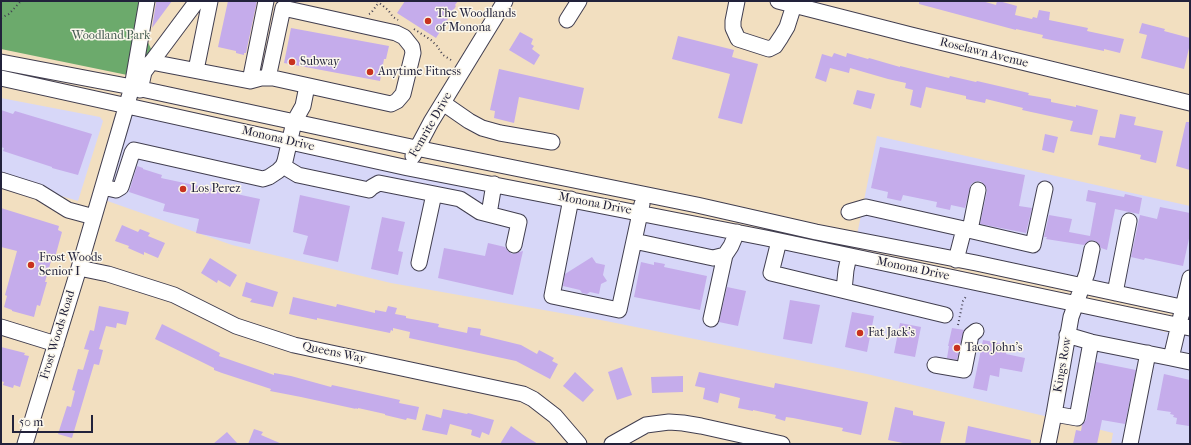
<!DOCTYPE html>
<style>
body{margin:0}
#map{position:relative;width:1191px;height:445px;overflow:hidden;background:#f2dfc0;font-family:"IM FELL French Canon",serif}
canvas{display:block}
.frame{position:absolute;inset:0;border:2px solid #22223b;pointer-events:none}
.scale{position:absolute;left:12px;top:415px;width:81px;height:18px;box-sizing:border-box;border:2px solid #22223b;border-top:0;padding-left:5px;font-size:12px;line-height:14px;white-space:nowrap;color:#22223b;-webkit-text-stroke:3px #fbf7ec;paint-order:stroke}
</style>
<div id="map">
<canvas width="1191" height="445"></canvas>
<div class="frame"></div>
<div class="scale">50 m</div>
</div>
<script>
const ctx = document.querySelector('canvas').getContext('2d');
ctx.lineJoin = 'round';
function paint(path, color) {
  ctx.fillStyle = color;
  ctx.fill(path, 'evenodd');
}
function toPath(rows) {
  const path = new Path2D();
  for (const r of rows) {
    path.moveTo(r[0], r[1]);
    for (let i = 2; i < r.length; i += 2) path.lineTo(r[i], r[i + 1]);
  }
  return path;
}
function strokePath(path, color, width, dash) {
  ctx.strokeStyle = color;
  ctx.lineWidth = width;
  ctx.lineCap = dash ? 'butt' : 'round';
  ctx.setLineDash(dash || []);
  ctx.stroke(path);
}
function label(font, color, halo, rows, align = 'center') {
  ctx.font = font + ' "IM FELL French Canon",serif';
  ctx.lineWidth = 3;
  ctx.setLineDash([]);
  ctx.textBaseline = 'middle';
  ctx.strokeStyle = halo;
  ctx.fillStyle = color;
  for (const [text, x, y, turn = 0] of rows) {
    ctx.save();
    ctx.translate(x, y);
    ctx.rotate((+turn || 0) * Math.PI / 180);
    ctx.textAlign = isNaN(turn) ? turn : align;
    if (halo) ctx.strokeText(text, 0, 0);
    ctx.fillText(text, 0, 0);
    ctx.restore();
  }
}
paint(toPath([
 [1,98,100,117,103,121,78,201,1,178],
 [126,105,1096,308,1165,332,1190,331,1190,444,1111,444,1113,433,1053,418,867,374,606,321,391,283,232,245,99,198],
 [877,136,1190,206,1190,309,857,235]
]), '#d7d7f8');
paint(toPath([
 [1,1,155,1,146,38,152,51,137,77,1,49]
]), '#6caa6c');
paint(toPath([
 [156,1,172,1,152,28,156,3],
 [228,1,257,1,246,53,244,53,244,55,236,53,236,51,218,47],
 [405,1,458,1,455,5,456,6,436,38,397,13],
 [919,1,982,1,996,5,997,1,999,1,1017,6,1015,15,1032,19,1033,17,1037,18,1039,10,1050,12,1049,20,1088,28,1087,31,1124,39,1120,53,1104,49,1104,51,1042,38,1043,35,1016,29,1016,30,919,4],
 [1142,23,1165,29,1164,31,1190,38,1190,44,1184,69,1141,58,1147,35,1139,33],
 [291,28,389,46,386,59,384,59,380,81,284,63],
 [520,32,533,39,531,44,534,46,532,49,540,55,534,65,509,50],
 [678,36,734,50,732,57,758,64,742,124,718,118,730,74,672,59],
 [834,53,846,57,847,53,868,59,869,58,900,67,900,66,949,78,950,76,976,82,977,81,1029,93,1028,95,1051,99,1051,102,1076,107,1076,105,1098,110,1092,135,1070,131,1073,121,1022,110,1023,108,986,99,985,103,966,99,966,96,926,87,921,108,910,105,913,90,905,88,906,83,888,79,850,68,849,73,830,68,826,82,815,78,822,54,832,57],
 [499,69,584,88,579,110,519,97,514,123,494,118,495,111,490,110],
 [857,90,875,94,871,109,853,104],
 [1,110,13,114,15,111,92,134,78,175,52,168,52,167,3,151,4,148,1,147],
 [1120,114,1136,117,1134,125,1163,131,1156,163,1140,159,1141,155,1098,145,1100,136,1115,138],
 [1186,122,1190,122,1190,170,1176,166],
 [1045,134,1058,137,1054,153,1042,150],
 [880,147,1025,175,1019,206,1032,208,1026,233,980,224,987,191,986,187,984,184,980,181,976,181,971,184,965,208,951,205,950,210,936,207,937,202,903,195,901,201,887,198,888,192,871,188],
 [137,166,143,168,143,169,162,175,161,178,260,199,250,244,196,233,199,219,163,211,165,204,129,192],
 [1088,190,1124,197,1125,194,1142,198,1139,214,1115,209,1107,250,1101,248,1098,243,1093,240,1089,241,1084,245,1046,239,1047,237,1044,237,1049,215,1072,219,1069,232,1090,236,1096,203,1086,201],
 [300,195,350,206,338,262,303,254,308,236,293,232],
 [1160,207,1190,213,1190,234,1183,266,1145,258,1144,260,1131,257,1140,215,1157,219],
 [1,208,59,226,58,230,62,232,54,261,51,261,45,282,47,282,40,306,37,305,34,317,12,311,12,310,4,307,7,296,5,295,17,251,1,247],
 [382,217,405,222,398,251,403,252,398,275,371,269],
 [122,225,138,232,140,229,150,233,148,236,165,243,158,258,144,252,144,255,128,248,129,246,115,241],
 [488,243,505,247,508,251,512,254,523,251,513,295,438,278,444,248,485,256],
 [592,257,596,263,605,265,603,275,607,281,601,284,599,294,590,292,587,294,582,293,580,290,563,286,565,274],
 [210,258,237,275,230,287,218,280,217,283,201,273],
 [641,262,654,265,654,262,665,264,664,267,707,276,700,310,634,297],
 [246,282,278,292,273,307,250,302,252,299,242,296],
 [727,287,746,291,738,326,719,322],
 [293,297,336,307,337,304,375,313,375,310,386,312,388,306,397,308,395,314,406,316,406,318,439,324,438,327,467,333,468,327,481,329,480,335,521,345,537,354,539,350,554,358,552,361,558,364,550,379,516,361,409,338,410,332,393,328,393,331,391,330,390,333,317,318,317,320,289,314],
 [790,300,820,305,812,344,783,339],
 [99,306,129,312,126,325,117,323,116,328,106,326,99,349,103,350,99,365,94,364,72,438,58,434,67,406,71,407,75,391,72,390,78,369,83,370,89,350,84,349,90,330,94,331],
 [852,312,874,316,867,352,845,347],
 [900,323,921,327,915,357,894,353],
 [162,324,220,353,219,356,274,375,274,373,291,376,331,387,332,385,400,400,399,403,419,407,416,420,407,418,406,420,385,415,385,414,358,408,358,409,355,408,356,409,301,397,270,391,271,389,222,373,214,370,214,368,155,339],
 [952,328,964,330,957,360,947,358,949,346,948,346],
 [983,340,1004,344,1007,349,1006,354,1025,358,1022,372,1000,368,999,377,990,375,987,391,973,388],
 [1,347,25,353,24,355,29,356,20,387,14,385,13,388,3,385,4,382,1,381],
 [1096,362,1136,370,1125,424,1102,420,1097,444,1073,444,1076,430,1081,431,1082,425,1086,420],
 [622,367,632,395,617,400,608,372],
 [575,372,594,390,583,402,563,386],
 [699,372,774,388,775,383,868,402,861,435,842,431,843,428,793,418,786,417,785,421,775,418,776,415,753,410,753,411,738,408,740,398,720,393,718,403,703,399,705,388,695,386],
 [1164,374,1190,380,1190,420,1189,426,1176,424,1177,418,1173,417,1174,415,1170,414,1171,412,1157,410],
 [683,376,683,392,652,393,651,377],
 [895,407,913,411,913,415,945,422,940,444,908,444,888,440],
 [443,409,467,414,468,413,494,420,489,435,482,432,480,438,471,435,472,430,450,424,447,435,422,430,426,414,441,418],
 [511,426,522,434,538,444,500,444],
 [968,426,1031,440,1031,444,965,444],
 [254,429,263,432,261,435,282,444,248,444],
 [227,432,238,444,213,444]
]), '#c5aceb');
const minor = toPath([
 [737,1,733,21,733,28,738,39,769,49,775,46,781,37,787,27,794,5],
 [778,1,911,35,1190,103],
 [567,20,579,1],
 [1,62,132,87,416,148,697,205,816,232,976,263,1190,309],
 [151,62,250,81,261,78,273,78,391,104,397,101,403,94,413,53,412,47,404,37,396,33,283,8,268,78],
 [196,70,210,1],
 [1,78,408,168,766,238,1190,328],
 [250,81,266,1],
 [140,90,144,72,197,1],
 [443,103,469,121,482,128,500,133,552,142],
 [413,156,431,122,505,1],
 [283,166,298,175,369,190,372,187,379,183,460,199,480,212,519,222,514,245],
 [1,180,39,192,68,210,94,217],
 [103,187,116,190,121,187,132,153,134,150,263,179,269,177,278,171,283,166,285,161,294,122,303,106,307,86],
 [571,199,552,296,619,310,642,204],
 [849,212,866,207,964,229,956,260],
 [489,214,494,184],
 [964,229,1033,245,1045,189],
 [970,230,978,190],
 [634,241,713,258,725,255,731,246,737,232],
 [779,241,771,273,945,315],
 [419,263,434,194],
 [79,268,108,274,174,295,236,326,294,345,523,394,533,399,555,416,579,444],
 [1190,278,1171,358,1190,362],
 [844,290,846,270,849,256],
 [1115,293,1129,221],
 [711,319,725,255],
 [1,327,56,344],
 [1067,335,1091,342,1171,358],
 [935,365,964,370,971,335,976,331],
 [1054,414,1077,418,1091,342],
 [25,444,79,268,132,87,147,1],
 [612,444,646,425,669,422,683,423,701,426,782,444],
 [1048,444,1054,414,1071,317,1087,273,1092,249],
 [1130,444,1148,353]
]);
strokePath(minor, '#413e4f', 17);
strokePath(toPath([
 [377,1,388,10,393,17,398,20],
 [369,14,371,13,379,2],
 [1,18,9,14,21,1],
 [414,29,431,40,437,46,443,55,451,60],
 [958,325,963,301,967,295]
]), '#413e4f', 2, [1, 3]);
strokePath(minor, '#fff', 15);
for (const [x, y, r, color] of [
 [428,21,4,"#c8321e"],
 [292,62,4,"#c8321e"],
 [370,72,4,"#c8321e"],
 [183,189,4,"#c8321e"],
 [31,265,4,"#c8321e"],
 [860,333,4,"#c8321e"],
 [957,348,4,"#c8321e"]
]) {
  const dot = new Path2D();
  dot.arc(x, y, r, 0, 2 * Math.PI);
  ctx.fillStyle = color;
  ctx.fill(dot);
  strokePath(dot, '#fbf7ec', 1.5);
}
label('12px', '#22223b', '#fbf7ec', [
 ["The Woodlands",436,14],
 ["of Monona",436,28],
 ["Subway",300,62],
 ["Anytime Fitness",378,72],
 ["Los Perez",191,189],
 ["Frost Woods",39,258],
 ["Senior I",39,272],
 ["Fat Jack's",868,333],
 ["Taco John's",965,348]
], 'left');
label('12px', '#455b52', '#fbf7ec', [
 ["Woodland Park",111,36]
]);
label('12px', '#22223b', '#fbf7ec', [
 ["Roselawn Avenue",984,53,14],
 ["Femrite Drive",431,125,-60],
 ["Monona Drive",278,139,13],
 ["Monona Drive",595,204,11],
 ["Monona Drive",913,269,12],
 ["Frost Woods Road",58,335,-73],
 ["Queens Way",334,353,12],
 ["Kings Row",1063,365,-80]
]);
</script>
